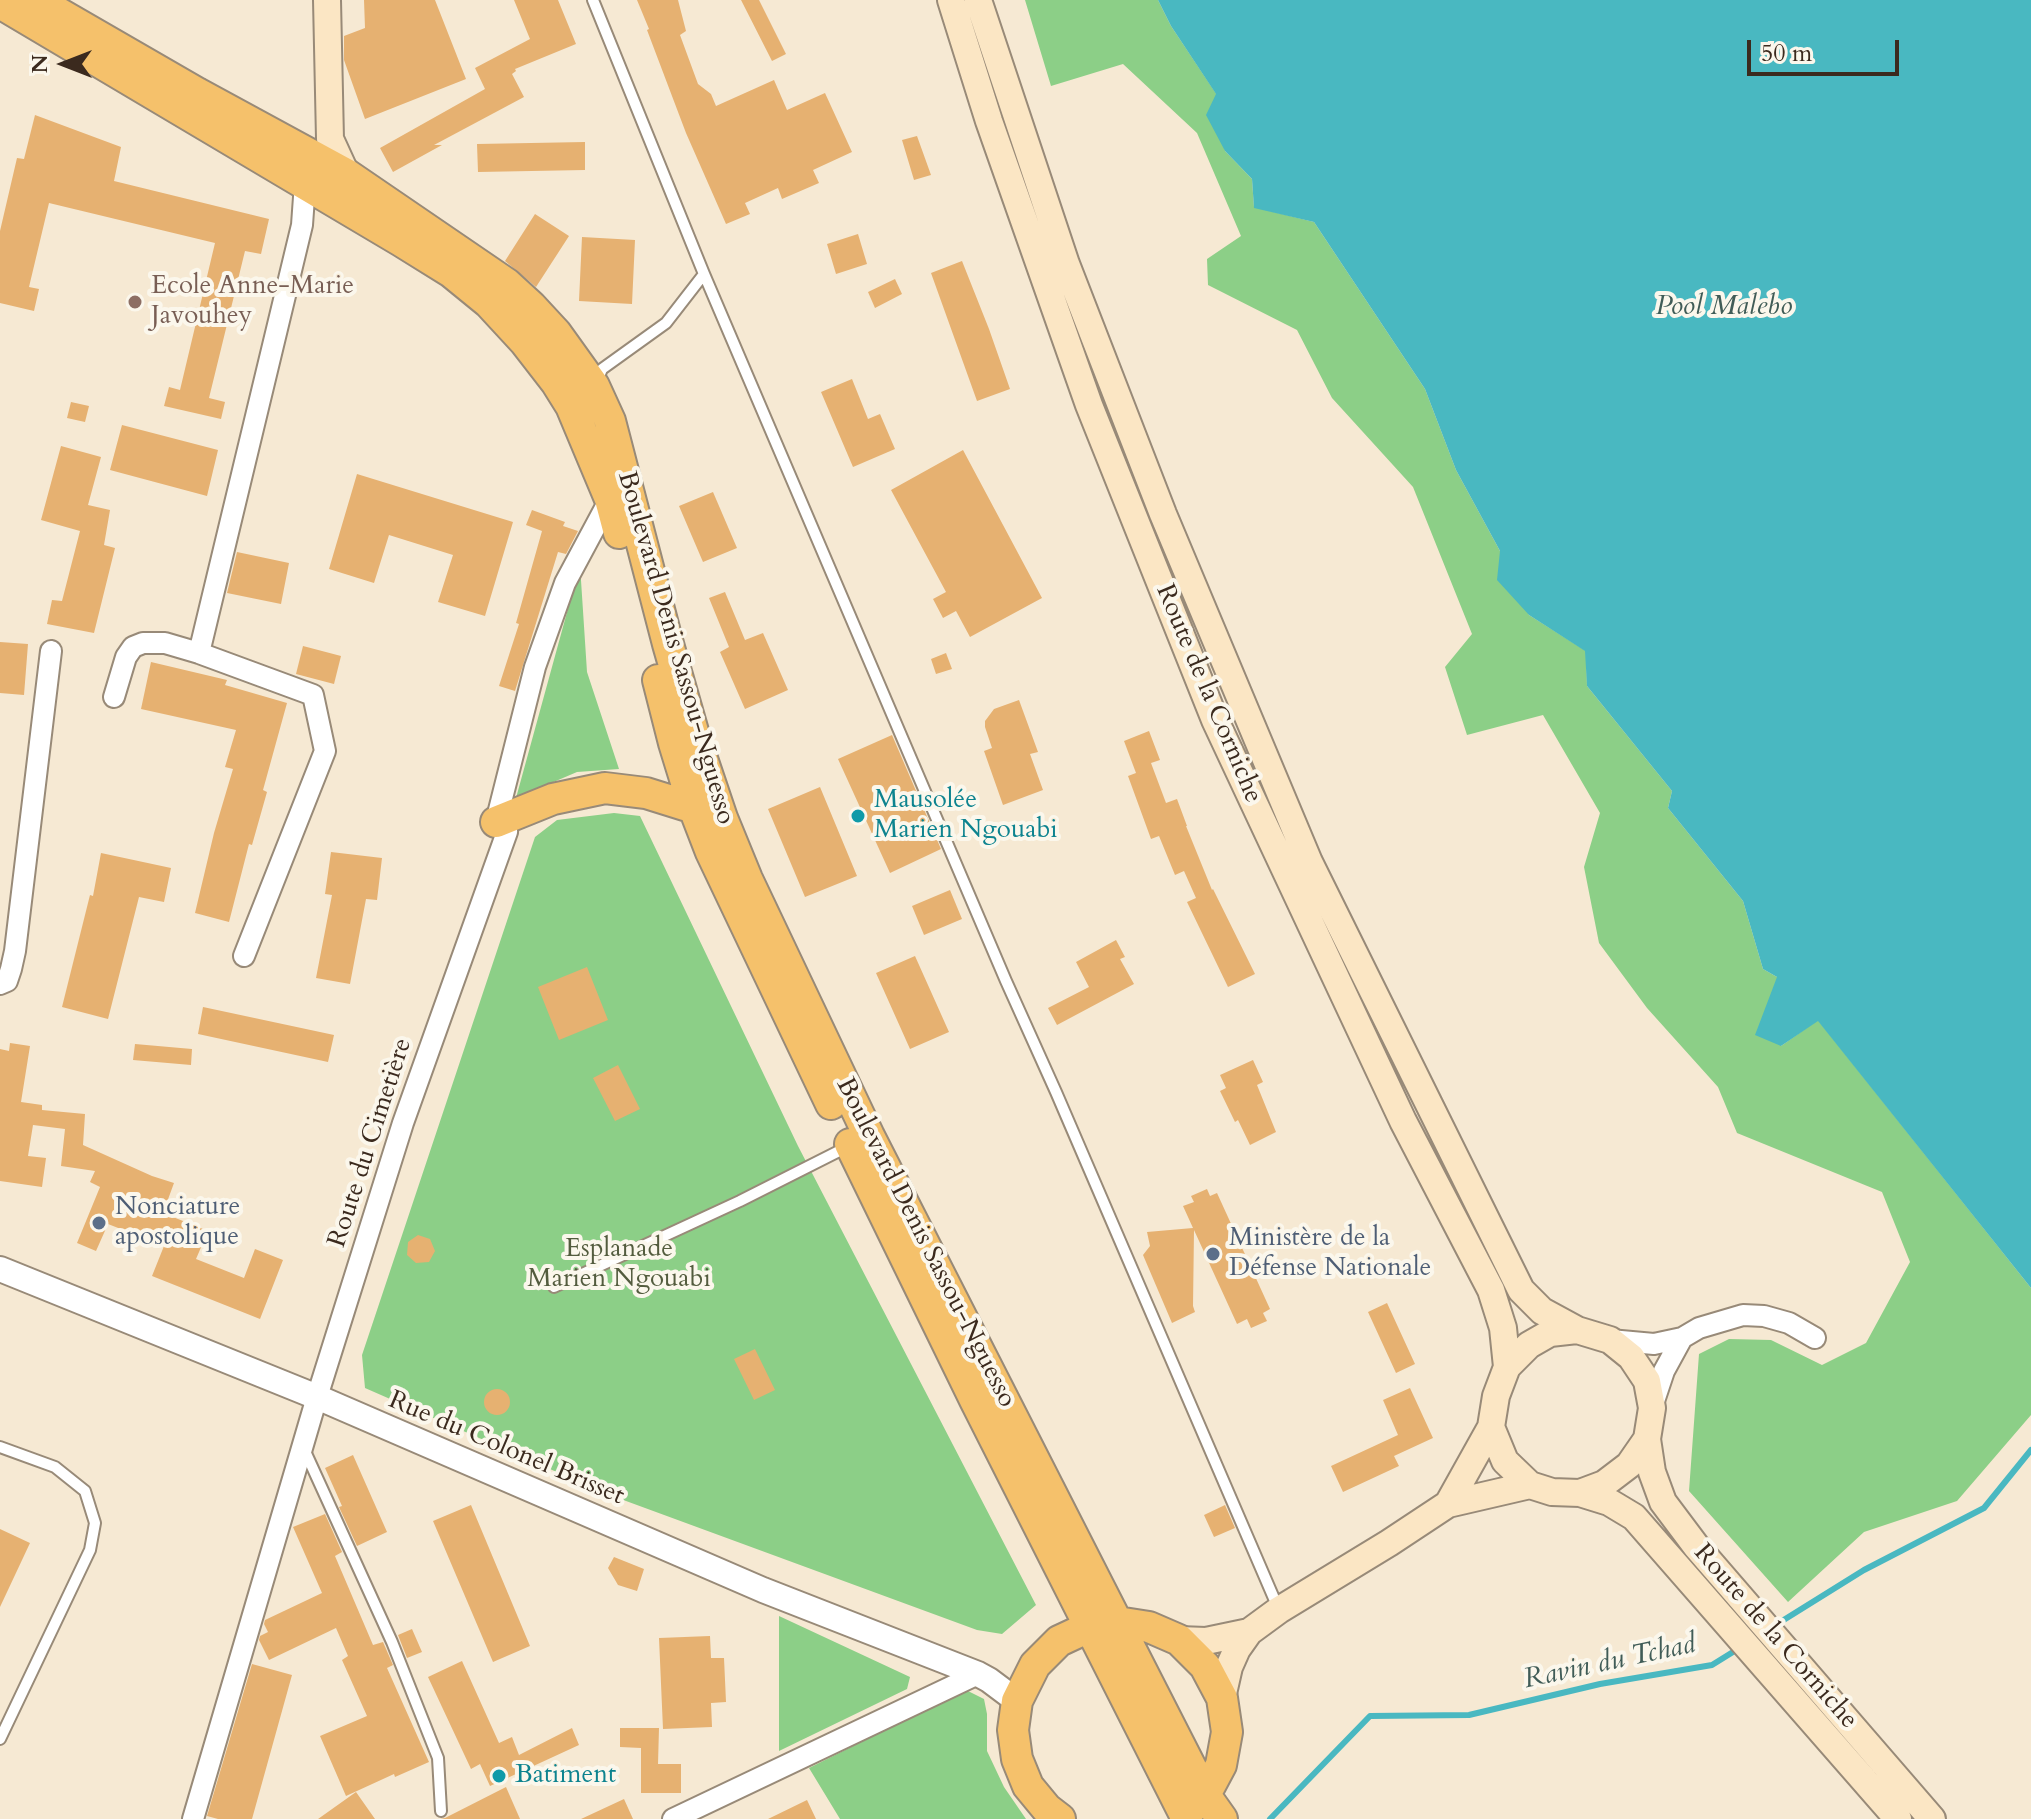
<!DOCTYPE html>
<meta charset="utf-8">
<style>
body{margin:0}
#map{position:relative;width:2031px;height:1819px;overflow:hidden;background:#f6e9d3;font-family:Cardo,serif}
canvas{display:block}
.north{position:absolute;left:24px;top:24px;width:80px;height:80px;-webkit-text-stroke:6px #fbf7ec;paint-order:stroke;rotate:270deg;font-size:22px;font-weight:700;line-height:32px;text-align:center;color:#3b2a1e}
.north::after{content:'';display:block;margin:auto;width:28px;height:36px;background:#3b2a1e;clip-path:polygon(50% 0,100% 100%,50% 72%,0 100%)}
.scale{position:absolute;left:1747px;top:40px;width:152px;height:36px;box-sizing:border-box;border:4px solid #3b2a1e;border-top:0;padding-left:10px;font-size:24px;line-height:28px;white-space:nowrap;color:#3b2a1e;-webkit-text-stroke:6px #fbf7ec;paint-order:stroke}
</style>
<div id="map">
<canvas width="2031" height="1819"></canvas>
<div class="north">N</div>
<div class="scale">50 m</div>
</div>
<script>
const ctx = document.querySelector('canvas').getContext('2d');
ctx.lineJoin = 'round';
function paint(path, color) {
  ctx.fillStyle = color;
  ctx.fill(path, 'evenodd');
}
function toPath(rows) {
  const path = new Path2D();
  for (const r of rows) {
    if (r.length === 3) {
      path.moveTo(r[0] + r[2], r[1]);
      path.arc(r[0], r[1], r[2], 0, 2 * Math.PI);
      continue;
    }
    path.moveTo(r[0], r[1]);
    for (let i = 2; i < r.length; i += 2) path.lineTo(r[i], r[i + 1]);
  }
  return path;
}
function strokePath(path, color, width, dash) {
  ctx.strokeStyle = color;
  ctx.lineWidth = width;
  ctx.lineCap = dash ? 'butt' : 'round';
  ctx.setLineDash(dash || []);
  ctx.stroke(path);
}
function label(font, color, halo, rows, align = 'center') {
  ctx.font = font + ' Cardo,serif';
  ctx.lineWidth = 8;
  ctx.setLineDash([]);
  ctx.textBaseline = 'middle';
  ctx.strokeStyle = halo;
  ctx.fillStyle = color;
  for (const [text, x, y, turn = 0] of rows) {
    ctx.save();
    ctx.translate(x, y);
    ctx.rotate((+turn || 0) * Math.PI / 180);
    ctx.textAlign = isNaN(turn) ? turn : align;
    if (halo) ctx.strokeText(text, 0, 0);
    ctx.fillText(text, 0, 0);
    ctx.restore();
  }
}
paint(toPath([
 [1025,0,1158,0,1171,26,1217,95,1225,151,1252,179,1254,207,1314,222,1425,389,1456,470,1500,551,1529,615,1586,651,1587,686,1672,791,1668,808,1743,901,1763,969,1777,977,1781,1046,1818,1020,2031,1288,2031,1415,1957,1501,1864,1532,1788,1602,1689,1491,1699,1354,1729,1339,1771,1340,1822,1365,1866,1343,1910,1262,1882,1192,1737,1133,1718,1087,1647,1008,1599,943,1584,867,1600,813,1543,715,1467,735,1445,667,1472,634,1413,487,1332,398,1297,330,1208,285,1207,259,1241,236,1197,133,1123,64,1051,86],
 [580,565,587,672,619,769,577,772,516,798],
 [614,813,640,816,798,1146,1036,1605,1002,1634,977,1630,607,1494,365,1388,362,1355,535,837,557,820],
 [779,1616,910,1677,907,1689,779,1751],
 [966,1690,984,1699,987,1714,987,1751,1004,1787,1026,1819,840,1819,809,1768]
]), '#8ccf87');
paint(toPath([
 [1158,0,2031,0,2031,1288,1818,1021,1781,1046,1755,1035,1777,977,1763,969,1743,901,1668,808,1672,791,1587,686,1585,651,1529,615,1497,580,1500,551,1456,470,1425,389,1314,222,1254,208,1252,179,1225,151,1206,115,1216,94,1171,26]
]), '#49b8c1');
strokePath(toPath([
 [1774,1626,1864,1570,1984,1508,2031,1450],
 [1270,1819,1370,1716,1469,1715,1600,1684,1712,1665,1741,1647]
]), '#49b8c1', 6);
paint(toPath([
 [364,0,435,0,466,79,365,119,344,60,344,36,365,28],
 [514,0,558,0,576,44,515,69,516,71,512,74,524,97,434,145,442,145,393,172,380,148,485,89,475,68,530,39],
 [637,0,678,0,686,31,680,35,698,84,711,94,716,106,774,80,787,110,825,93,852,152,813,170,819,183,782,199,778,188,745,203,750,214,726,224,686,133,647,30,649,29],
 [741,0,759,0,786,54,772,61],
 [35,115,121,147,114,181,269,219,261,254,245,251,209,398,225,402,221,419,164,406,169,387,180,390,215,243,49,203,29,287,39,289,34,311,0,303,0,231,17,158,24,159],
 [917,136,931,175,914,180,902,140],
 [585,142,585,170,478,172,477,144],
 [535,214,569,236,536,287,505,261],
 [858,234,867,264,836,274,827,244],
 [582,237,635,240,632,304,579,301],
 [962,261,989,329,1010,389,977,401,931,273],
 [895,279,902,294,875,308,868,292],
 [852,379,868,419,880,414,895,449,853,467,821,392],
 [71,402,89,406,85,422,67,418],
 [122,425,218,450,207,496,110,470],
 [61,446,101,457,88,505,110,510,104,545,115,548,94,633,47,624,52,600,62,601,80,531,41,520],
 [963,450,1042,598,970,637,956,611,943,618,933,599,946,592,891,490],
 [357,474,513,522,485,616,438,602,453,555,389,535,374,583,329,569],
 [713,492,737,548,703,562,679,506],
 [532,510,565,522,563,526,578,531,566,554,558,552,515,691,499,686,519,624,516,623,542,531,526,525],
 [237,552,289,563,281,604,227,593],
 [725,592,745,640,763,633,788,690,745,709,720,652,729,647,709,598],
 [0,642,28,644,24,695,0,693],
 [303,646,341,656,334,684,296,674],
 [946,653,952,669,936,674,931,659],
 [151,662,227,680,225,685,287,703,263,790,267,792,252,845,249,844,229,922,195,913,214,833,233,769,225,767,236,730,141,709],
 [1019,700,1038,752,1030,754,1043,790,1003,805,984,751,992,748,985,727,985,721,994,709],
 [1149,731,1160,760,1151,763,1166,803,1177,799,1187,826,1186,826,1212,890,1213,889,1255,974,1228,987,1187,902,1196,898,1184,871,1175,875,1159,836,1151,839,1128,776,1136,773,1124,741],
 [892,735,941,849,890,873,838,759],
 [820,787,857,876,805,897,768,809],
 [331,852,382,858,377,900,366,899,350,984,316,978,332,895,325,894],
 [101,853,171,868,164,902,139,897,108,1019,62,1007,90,895,93,896],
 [950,890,962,919,924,935,912,906],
 [1116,940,1125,957,1120,959,1134,984,1057,1025,1048,1008,1089,987,1076,962],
 [915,956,949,1032,910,1049,876,973],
 [587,967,608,1020,559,1040,538,987],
 [203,1007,334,1035,328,1062,198,1034],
 [10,1043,30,1046,21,1102,42,1105,42,1110,85,1114,83,1145,152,1176,174,1183,163,1213,208,1231,196,1259,244,1278,255,1249,283,1260,260,1319,152,1276,164,1246,108,1224,96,1251,77,1243,100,1187,90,1182,95,1171,61,1166,65,1129,33,1125,28,1156,46,1158,42,1187,0,1181,0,1049,9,1051],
 [135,1044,192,1049,191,1065,133,1060],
 [1253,1060,1263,1082,1257,1085,1276,1132,1250,1145,1238,1120,1235,1122,1220,1091,1226,1088,1220,1075],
 [618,1065,640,1109,615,1121,593,1078],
 [1207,1189,1210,1196,1217,1193,1270,1309,1263,1313,1267,1321,1251,1328,1247,1319,1237,1324,1194,1230,1193,1306,1195,1312,1172,1323,1143,1255,1150,1246,1147,1232,1193,1228,1183,1206,1194,1202,1191,1196],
 [418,1235,430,1239,435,1251,429,1262,416,1263,407,1255,408,1242],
 [1387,1303,1415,1364,1396,1373,1368,1312],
 [755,1349,775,1390,754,1400,734,1359],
 [1410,1388,1433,1438,1394,1456,1399,1466,1343,1492,1331,1466,1398,1435,1383,1400],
 [497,1402,13],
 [353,1455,387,1532,357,1546,339,1507,342,1506,325,1468],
 [471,1505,530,1646,493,1662,433,1521],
 [1225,1505,1235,1528,1214,1537,1204,1515],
 [325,1514,342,1552,335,1556,373,1645,383,1642,393,1665,387,1668,429,1762,395,1777,394,1774,346,1796,320,1736,367,1716,342,1660,348,1656,336,1628,269,1660,259,1640,260,1636,268,1632,264,1624,265,1620,322,1593,293,1527],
 [0,1529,30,1543,0,1607],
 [614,1557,644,1569,637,1591,618,1585,608,1568],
 [412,1629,422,1652,407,1658,398,1635],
 [710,1636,711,1658,724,1658,726,1702,711,1703,712,1727,663,1729,659,1638],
 [462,1661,499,1743,512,1737,519,1755,572,1728,579,1745,490,1786,480,1764,471,1769,428,1677],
 [252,1664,292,1675,252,1819,218,1819,207,1816],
 [620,1728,659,1728,658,1764,681,1764,681,1793,641,1793,641,1748,620,1747],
 [506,1787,520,1819,440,1819,445,1818],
 [356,1792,375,1819,318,1819],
 [624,1799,633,1819,581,1819],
 [807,1800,816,1819,768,1819]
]), '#e6b171');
const service = toPath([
 [593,0,704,274,1006,981,1056,1092,1279,1610],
 [597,381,602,369,666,323,704,274],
 [554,1287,740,1201,849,1146],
 [0,1447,55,1467,85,1491,95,1523,90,1550,0,1739],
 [304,1449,392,1642,438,1758,441,1811]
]);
const minor = toPath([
 [199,653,302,225,305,183],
 [114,697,126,657,133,647,143,643,165,643,199,653,313,695,325,751,244,956],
 [0,984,7,981,11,969,15,951,51,651],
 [1610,1340,1654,1344,1682,1338,1699,1328,1743,1315,1764,1316,1789,1323,1815,1338],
 [1652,1407,1664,1371,1682,1338],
 [193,1819,317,1397,403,1123,507,832,496,822,535,667,565,583,610,499],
 [673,1819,978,1674]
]);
const tertiary = toPath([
 [0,1269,317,1397,763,1590,978,1674,989,1680,1017,1701]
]);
const secondary = toPath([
 [327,0,330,139,346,174,343,185],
 [951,0,989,121,1089,405,1215,720,1403,1121,1491,1290,1503,1328,1507,1367],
 [978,0,1066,264,1163,514,1309,862,1521,1290,1542,1311,1577,1330,1610,1340,1631,1357,1647,1381,1652,1408,1647,1439,1629,1465,1604,1484,1580,1493,1552,1492,1530,1485,1505,1461,1491,1427,1496,1396,1507,1367,1529,1345,1550,1333,1577,1330],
 [1647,1439,1652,1472,1663,1502,1696,1546,1932,1819],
 [1580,1493,1609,1502,1634,1517,1898,1819],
 [1448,1504,1491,1427],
 [1179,1640,1206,1641,1249,1632,1279,1610,1389,1543,1448,1504,1530,1485],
 [1222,1698,1229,1667,1237,1649,1249,1632]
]);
const primary = toPath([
 [36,0,197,93,346,174,507,284,531,306,556,333,594,386,610,421,668,644,694,735,722,818,747,879,869,1136,1205,1795,1222,1819],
 [0,3,401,241,451,272,489,303,525,342,556,382,571,406,610,499,619,533],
 [658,680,674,743,694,808,711,852,831,1104],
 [496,822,553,799,605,788,646,793,694,808],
 [850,1144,975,1400,1187,1819],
 [1060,1819,1047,1809,1028,1786,1017,1759,1013,1730,1017,1701,1035,1665,1059,1641,1089,1627,1117,1622,1149,1627,1179,1640,1205,1666,1222,1698,1227,1732,1221,1765,1205,1795,1194,1806]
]);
strokePath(service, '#988a78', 14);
strokePath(minor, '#988a78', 24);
strokePath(tertiary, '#988a78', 28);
strokePath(secondary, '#988a78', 30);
strokePath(primary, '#988a78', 34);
strokePath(service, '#fff', 10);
strokePath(minor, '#fff', 20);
strokePath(tertiary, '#fff', 24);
strokePath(secondary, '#fbe6c4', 26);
strokePath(primary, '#f5c16b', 30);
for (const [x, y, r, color] of [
 [135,302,8,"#8d6e63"],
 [858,816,8,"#0f9aa8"],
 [99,1223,8,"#5c6f8a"],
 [1213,1254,8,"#5c6f8a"],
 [499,1776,8,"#0f9aa8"]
]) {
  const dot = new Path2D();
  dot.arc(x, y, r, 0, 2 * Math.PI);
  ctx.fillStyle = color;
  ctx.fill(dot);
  strokePath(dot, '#fbf7ec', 3);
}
label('26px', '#785e54', '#fbf7ec', [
 ["Ecole Anne-Marie",151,287],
 ["Javouhey",151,317]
], 'left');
label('26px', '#3b2a1e', '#fbf7ec', [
 ["Boulevard Denis Sassou-Nguesso",675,648,74],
 ["Route de la Corniche",1208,694,67],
 ["Route du Cimetière",371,1143,-72],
 ["Boulevard Denis Sassou-Nguesso",925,1243,63],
 ["Rue du Colonel Brisset",506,1449,23],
 ["Route de la Corniche",1775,1637,49]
]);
label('26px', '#0d838f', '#fbf7ec', [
 ["Mausolée",874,801],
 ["Marien Ngouabi",874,831],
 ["Batiment",515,1776]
], 'left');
label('26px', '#4e5e75', '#fbf7ec', [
 ["Nonciature",115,1208],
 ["apostolique",115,1238],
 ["Ministère de la",1229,1239],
 ["Défense Nationale",1229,1269]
], 'left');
label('26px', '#535c3e', '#fbf7ec', [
 ["Esplanade",619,1250],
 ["Marien Ngouabi",619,1280]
]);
label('italic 28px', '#405c57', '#fbf7ec', [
 ["Pool Malebo",1724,308],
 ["Ravin du Tchad",1610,1663,-12]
]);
</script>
